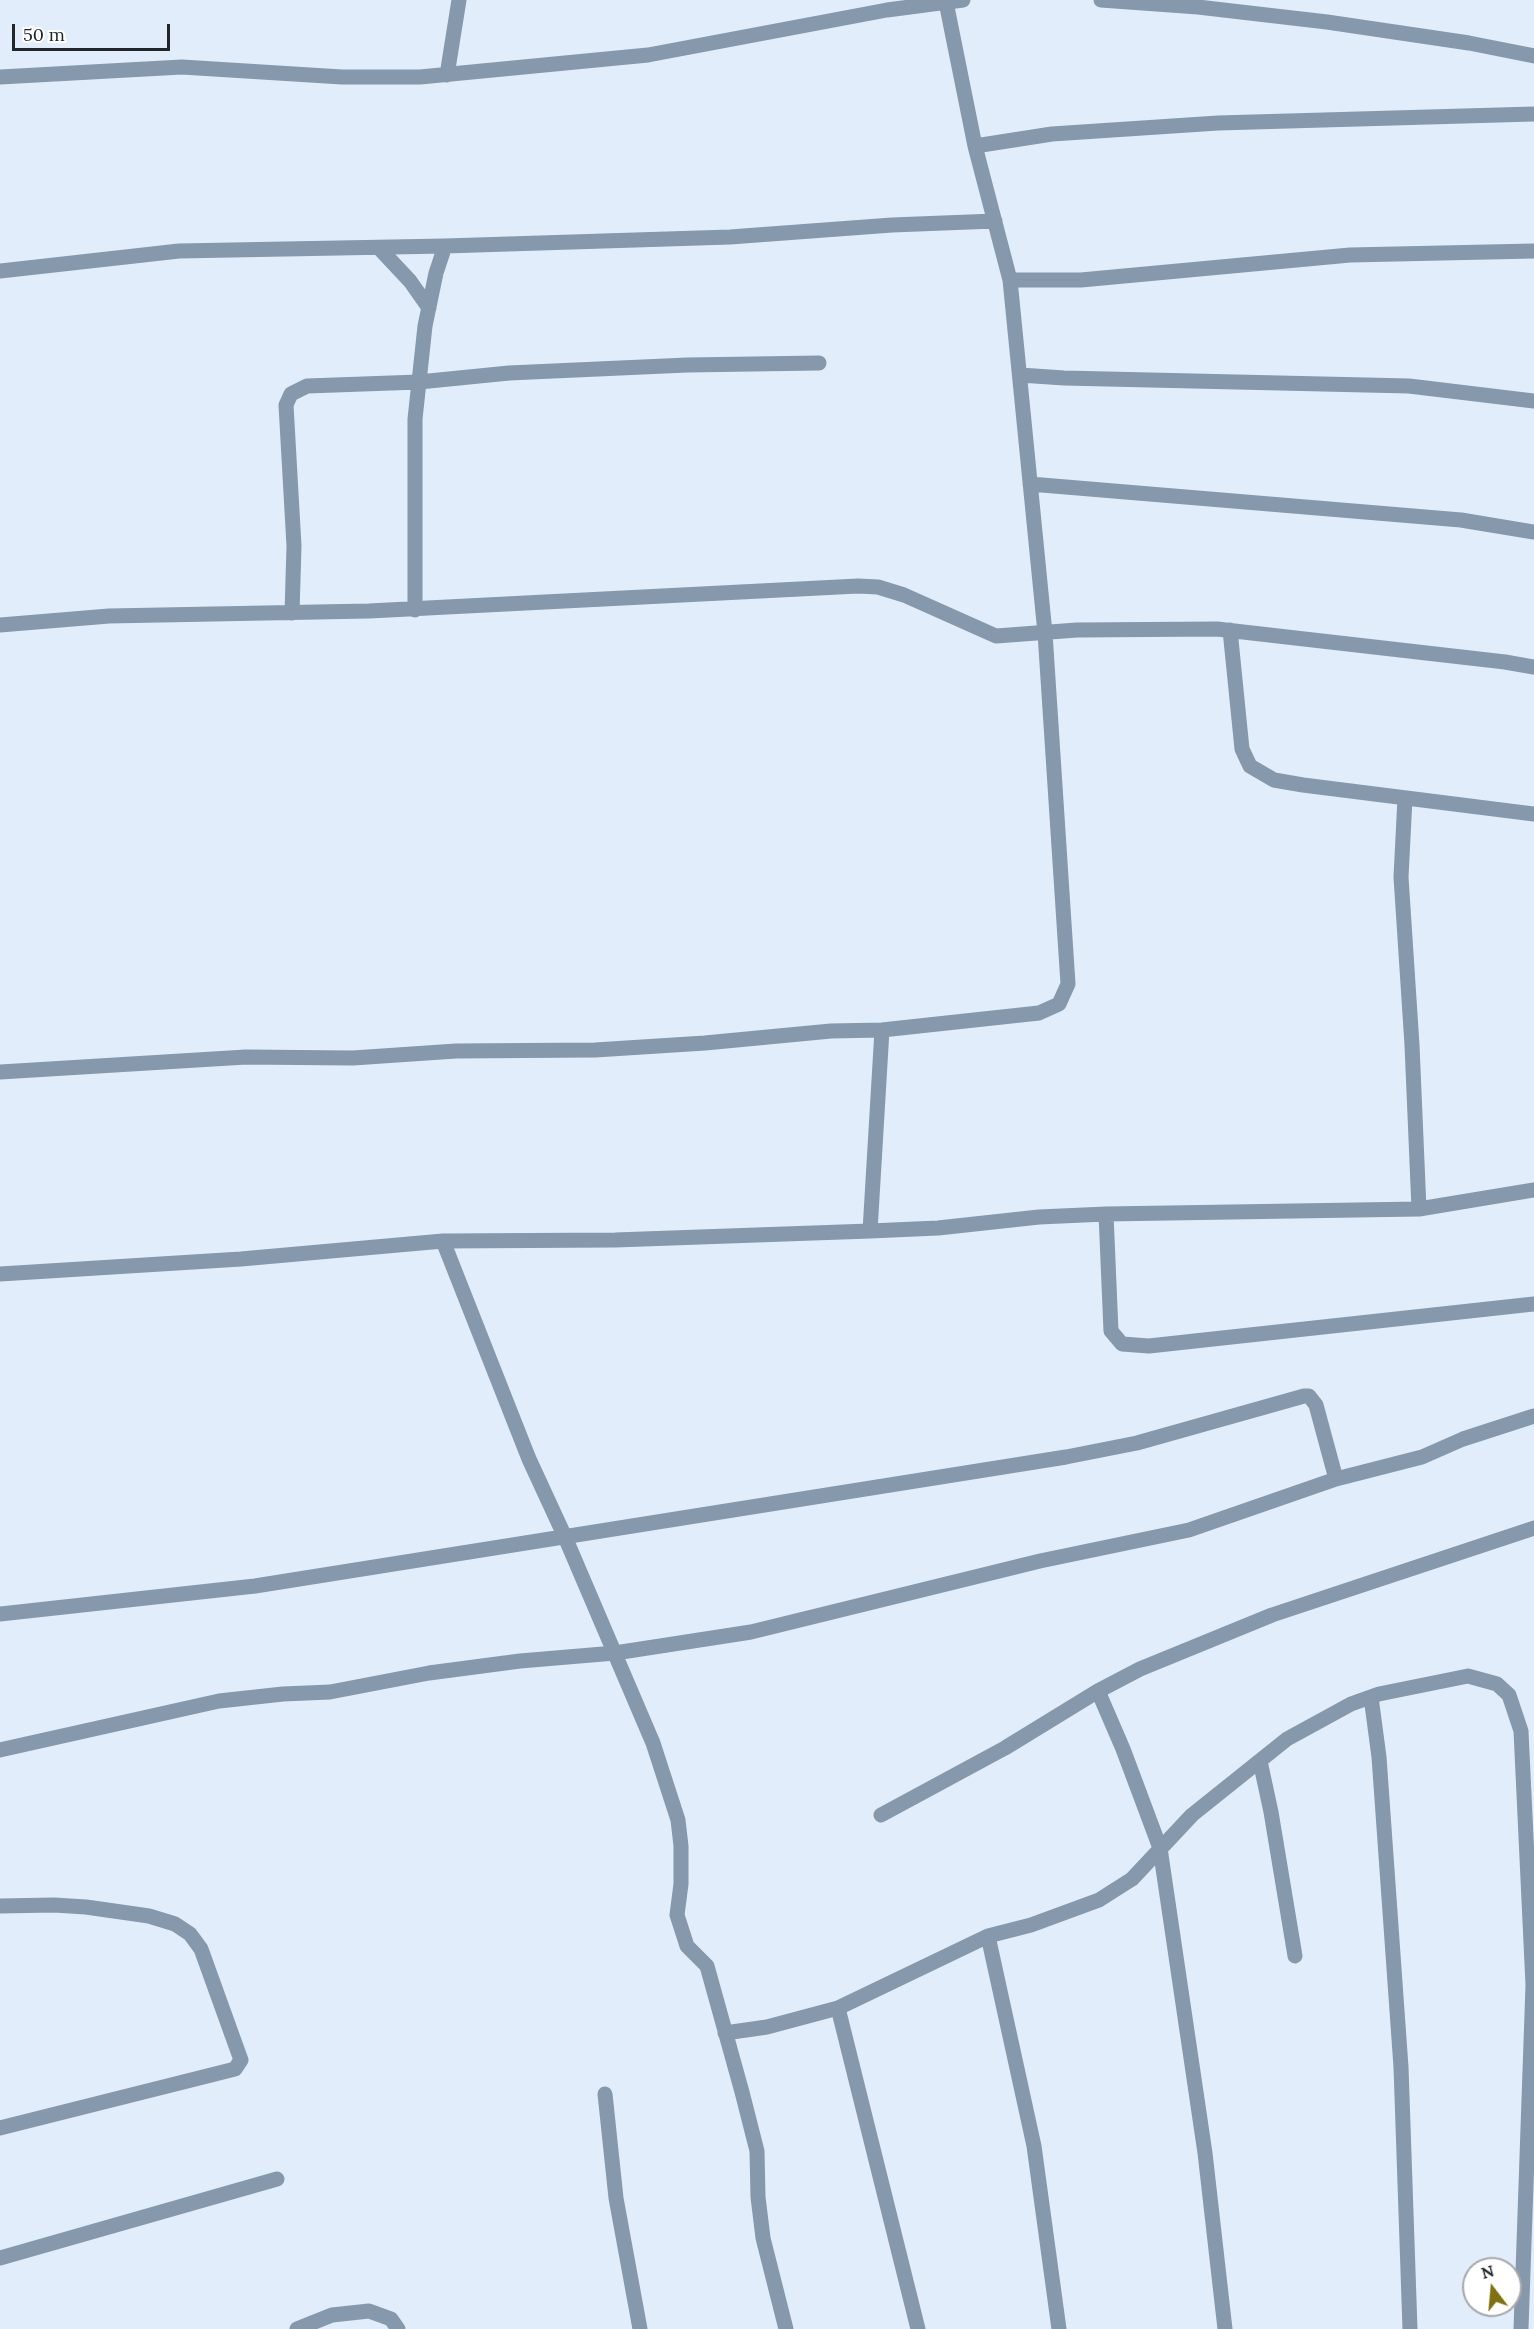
<!DOCTYPE html>
<style>
body{margin:0}
#map{position:relative;width:1534px;height:2329px;overflow:hidden;background:#e1edfa;font-family:Lora,serif}
canvas{display:block}
.north{position:absolute;left:1462px;top:2257px;width:60px;height:60px;box-sizing:border-box;background:#fff;border:2px solid #a7a8aa;border-radius:50%;rotate:344deg;font-size:16px;font-weight:700;line-height:24px;text-align:center;color:#22262b}
.north::after{content:'';display:block;margin:auto;width:21px;height:27px;background:#7f7110;clip-path:polygon(50% 0,100% 100%,50% 72%,0 100%)}
.scale{position:absolute;left:12px;top:24px;width:158px;height:27px;box-sizing:border-box;border:3px solid #22262b;border-top:0;padding-left:8px;font-size:18px;line-height:21px;white-space:nowrap;color:#22262b;-webkit-text-stroke:4px #fff;paint-order:stroke}
</style>
<div id="map">
<canvas width="1534" height="2329"></canvas>
<div class="north">N</div>
<div class="scale">50 m</div>
</div>
<script>
const ctx = document.querySelector('canvas').getContext('2d');
ctx.lineJoin = 'round';
function toPath(rows) {
  const path = new Path2D();
  for (const r of rows) {
    path.moveTo(r[0], r[1]);
    for (let i = 2; i < r.length; i += 2) path.lineTo(r[i], r[i + 1]);
  }
  return path;
}
function strokePath(path, color, width, dash) {
  ctx.strokeStyle = color;
  ctx.lineWidth = width;
  ctx.lineCap = dash ? 'butt' : 'round';
  ctx.setLineDash(dash || []);
  ctx.stroke(path);
}
strokePath(toPath([
 [1101,0,1198,7,1327,22,1469,43,1534,56],
 [447,75,459,0],
 [0,77,182,67,342,77,420,77,648,55,887,10,963,0],
 [975,146,1052,134,1218,123,1534,114],
 [379,248,410,281,429,308],
 [0,271,179,251,445,246,730,237,892,225,995,221],
 [1010,280,1081,280,1350,255,1534,251],
 [1020,375,1064,378,1409,386,1534,401],
 [1030,484,1461,520,1534,532],
 [415,610,415,419,425,326,436,273,445,246],
 [292,613,294,546,286,405,291,394,307,386,419,382,509,373,687,365,819,363],
 [0,625,109,616,369,611,858,586,878,587,904,595,996,636,1077,630,1217,629,1505,662,1534,667],
 [1230,630,1242,749,1250,766,1274,780,1303,785,1534,814],
 [1405,798,1401,877,1412,1045,1419,1209],
 [0,1072,246,1057,353,1058,456,1051,595,1050,705,1043,831,1031,882,1030,1039,1013,1059,1004,1068,984,1045,633,1010,280,975,146,946,2],
 [1106,1214,1111,1331,1122,1344,1149,1346,1534,1304],
 [870,1231,882,1030],
 [0,1274,241,1259,443,1241],
 [0,1614,255,1586,1066,1457,1137,1443,1304,1396,1309,1396,1316,1405,1336,1479],
 [1098,1691,1123,1749,1160,1848,1205,2153,1225,2329],
 [1371,1697,1379,1757,1401,2067,1410,2329],
 [0,1750,219,1701,283,1694,330,1692,429,1673,520,1661,615,1653,751,1632,1040,1561,1189,1530,1336,1479,1422,1457,1463,1439,1534,1416],
 [1260,1761,1271,1812,1295,1956],
 [881,1815,1005,1748,1098,1691,1140,1669,1272,1615,1534,1528],
 [0,1906,54,1905,86,1907,149,1916,175,1924,190,1934,201,1949,241,2060,235,2069,0,2128],
 [988,1936,1034,2146,1059,2329],
 [838,2008,918,2329],
 [725,2033,767,2027,838,2008,988,1936,1031,1925,1099,1900,1132,1879,1192,1815,1287,1739,1351,1704,1379,1694,1468,1676,1497,1684,1509,1695,1521,1731,1533,1985,1521,2329],
 [605,2094,616,2198,640,2329],
 [0,2258,277,2179],
 [297,2329,332,2315,369,2311,391,2319,398,2329],
 [786,2329,763,2238,758,2197,757,2151,742,2092,707,1966,687,1946,677,1915,681,1884,681,1846,678,1820,653,1743,565,1537,529,1459,443,1241,615,1240,870,1231,938,1228,1039,1217,1106,1214,1419,1209,1534,1190]
]), '#8698ac', 15);
</script>
